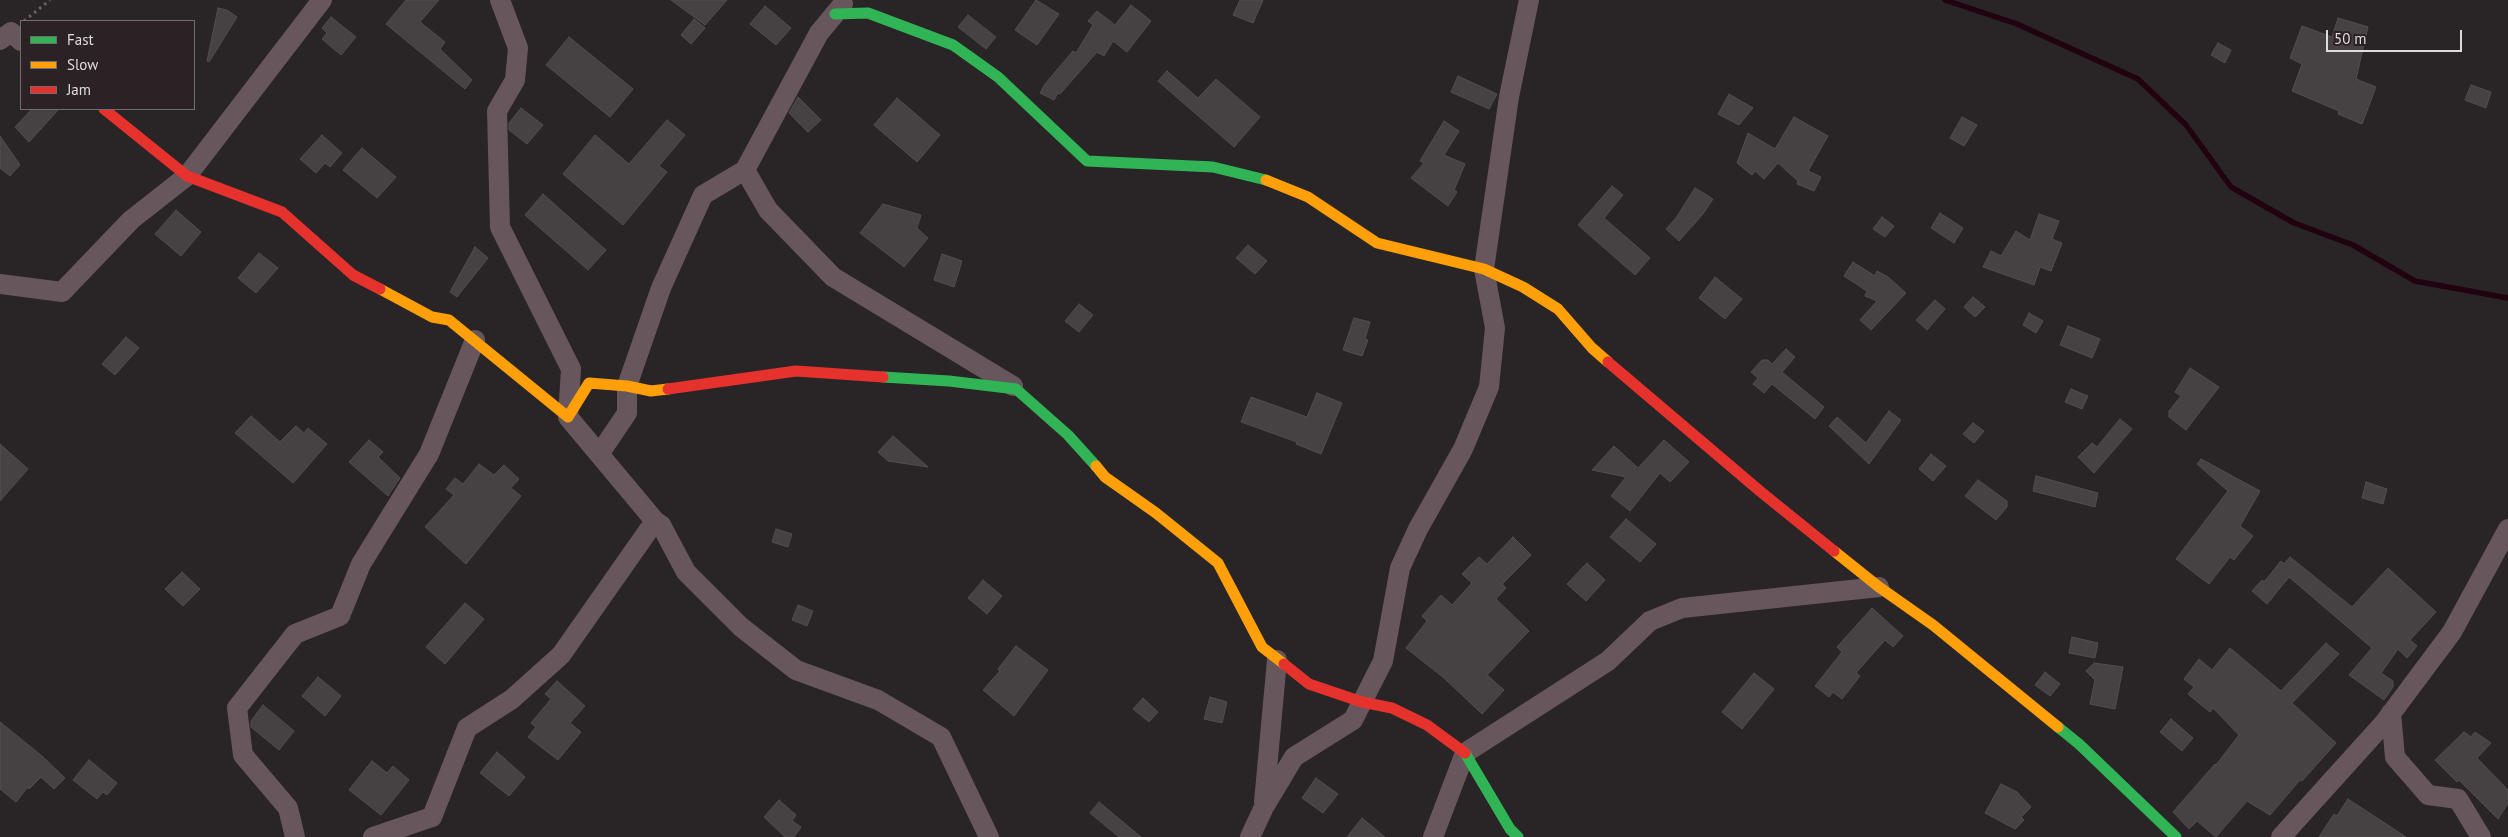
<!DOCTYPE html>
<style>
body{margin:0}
#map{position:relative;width:2508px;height:837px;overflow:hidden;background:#292426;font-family:"PT Sans",sans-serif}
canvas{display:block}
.legend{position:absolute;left:20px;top:20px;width:175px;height:90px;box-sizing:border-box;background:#2b2225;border:1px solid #736c6e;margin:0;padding:6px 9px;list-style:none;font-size:15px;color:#e0dadc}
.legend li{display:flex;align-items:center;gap:10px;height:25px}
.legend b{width:25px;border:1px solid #736c6e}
.scale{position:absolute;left:2326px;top:30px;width:136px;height:22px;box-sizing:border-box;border:2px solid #e0dadc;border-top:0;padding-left:6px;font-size:15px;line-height:18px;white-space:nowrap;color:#e0dadc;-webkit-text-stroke:4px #2b2225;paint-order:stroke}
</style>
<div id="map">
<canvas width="2508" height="837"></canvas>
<ul class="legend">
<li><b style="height:6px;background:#30b455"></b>Fast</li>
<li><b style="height:6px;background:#ff9f0a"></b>Slow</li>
<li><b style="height:6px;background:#e5322d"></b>Jam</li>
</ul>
<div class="scale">50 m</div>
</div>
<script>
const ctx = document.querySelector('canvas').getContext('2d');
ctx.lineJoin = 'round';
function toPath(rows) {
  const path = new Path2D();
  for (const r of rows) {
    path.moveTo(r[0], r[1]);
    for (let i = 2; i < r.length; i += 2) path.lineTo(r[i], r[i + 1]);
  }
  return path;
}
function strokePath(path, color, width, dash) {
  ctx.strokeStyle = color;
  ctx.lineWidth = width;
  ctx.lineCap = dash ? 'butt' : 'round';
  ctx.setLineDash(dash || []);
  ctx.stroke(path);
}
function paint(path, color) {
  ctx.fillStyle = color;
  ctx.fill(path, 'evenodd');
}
strokePath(toPath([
 [1945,0,2017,24,2138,79,2186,125,2231,187,2294,223,2353,245,2415,281,2508,298]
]), '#210310', 5.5);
const building = toPath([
 [406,0,439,0,420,22,445,42,440,49,472,80,465,89,386,24,406,0],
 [671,0,727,0,705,25,671,0],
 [1036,0,1059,14,1037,45,1015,30,1036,0],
 [1240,0,1263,0,1253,23,1233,15,1240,0],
 [1131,5,1151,21,1127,52,1113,41,1104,56,1097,52,1060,94,1058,93,1054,100,1040,93,1045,84,1073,51,1076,53,1093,25,1088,21,1097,11,1115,25,1131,5],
 [765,6,791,28,776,45,750,24,765,6],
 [218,8,227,10,237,17,209,62,207,61,218,8],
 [968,15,996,37,986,49,958,27,968,15],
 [331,17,356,37,341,55,322,39,327,33,322,28,331,17],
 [2338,18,2368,27,2356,79,2376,87,2362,124,2338,114,2339,111,2292,91,2302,64,2290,58,2302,26,2332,37,2338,18],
 [694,19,705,28,691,44,681,35,694,19],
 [569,37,633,89,610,117,546,65,569,37],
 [2218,43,2231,50,2225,63,2211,55,2218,43],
 [1167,71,1198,98,1216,79,1260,117,1234,147,1158,81,1167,71],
 [1458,76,1497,94,1489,109,1451,92,1458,76],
 [2471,85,2491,92,2486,108,2465,100,2471,85],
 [1729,94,1753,108,1739,125,1718,114,1729,94],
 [798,97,821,120,808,132,789,113,798,97],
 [897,98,940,135,917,162,874,125,897,98],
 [521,108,543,125,527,144,509,130,509,123,521,108],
 [32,109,59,109,29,142,15,127,32,109],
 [1794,117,1828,136,1808,171,1821,177,1814,191,1797,184,1798,181,1778,163,1764,179,1755,171,1752,175,1737,163,1748,133,1775,149,1794,117],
 [1962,117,1977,125,1964,146,1950,138,1962,117],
 [667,120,685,135,659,166,667,172,623,225,563,174,595,135,629,164,667,120],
 [1444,121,1459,131,1444,155,1465,164,1454,190,1457,192,1448,206,1411,178,1424,163,1420,161,1444,121],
 [322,135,342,153,330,167,325,163,316,173,300,159,322,135],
 [0,136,20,165,10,176,0,168,0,136],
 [362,148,396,177,377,198,343,170,362,148],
 [1612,186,1623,195,1604,218,1650,258,1635,275,1578,225,1612,186],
 [1695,188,1713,199,1703,214,1679,241,1666,229,1676,218,1695,188],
 [543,194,606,250,588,270,525,215,543,194],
 [883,204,921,215,917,228,928,238,904,267,860,233,883,204],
 [176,210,201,232,181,256,155,234,176,210],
 [1940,213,1963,228,1954,243,1931,228,1940,213],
 [2039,214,2059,221,2052,239,2062,243,2051,271,2040,267,2034,285,1983,267,1991,251,2001,256,2016,231,2030,240,2039,214],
 [1882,217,1894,226,1885,237,1873,229,1882,217],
 [1248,245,1267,261,1255,274,1236,258,1248,245],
 [475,247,488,258,457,297,450,292,475,247],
 [259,253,278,268,256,293,238,278,259,253],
 [942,254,962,261,954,287,934,280,942,254],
 [1853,262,1875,276,1877,271,1888,277,1906,293,1871,330,1860,320,1877,301,1865,296,1867,291,1844,276,1853,262],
 [1715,277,1742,299,1725,319,1699,298,1715,277],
 [1973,297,1985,307,1975,317,1964,307,1973,297],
 [1935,300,1945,309,1927,330,1916,320,1935,300],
 [1079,304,1093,315,1079,332,1065,321,1079,304],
 [2029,313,2043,321,2036,333,2023,325,2029,313],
 [1354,318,1370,322,1365,339,1368,340,1362,356,1343,350,1354,318],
 [2068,326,2100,339,2092,358,2060,345,2068,326],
 [126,337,139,348,115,375,102,364,126,337],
 [1786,349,1795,357,1782,372,1824,407,1815,419,1772,384,1764,393,1753,384,1758,378,1751,372,1762,360,1768,360,1772,364,1786,349],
 [2190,368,2219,387,2186,430,2169,417,2169,411,2181,396,2175,392,2190,368],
 [2071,389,2088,396,2082,409,2065,402,2071,389],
 [1317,393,1342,403,1321,454,1296,444,1297,442,1241,422,1251,397,1307,417,1317,393],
 [1889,411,1901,420,1869,464,1829,426,1837,417,1866,443,1889,411],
 [251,416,280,442,296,426,304,433,308,428,327,444,293,483,235,433,251,416],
 [2120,419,2132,429,2094,473,2078,457,2092,443,2097,447,2120,419],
 [1973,423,1984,431,1974,443,1963,434,1973,423],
 [893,436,928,467,888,461,878,452,893,436],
 [369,440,383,452,378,457,400,478,388,496,349,462,369,440],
 [1664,440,1689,462,1670,482,1660,473,1630,511,1611,496,1626,477,1592,470,1614,446,1638,468,1664,440],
 [0,444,28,469,0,501,0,444],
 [1931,454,1946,466,1933,481,1919,469,1931,454],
 [2201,459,2260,491,2240,526,2253,536,2234,560,2230,557,2209,584,2176,559,2228,491,2197,464,2201,459],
 [479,464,494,475,504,465,519,479,511,488,521,496,466,564,425,527,454,495,446,489,455,478,463,484,479,464],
 [2036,476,2098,493,2095,507,2033,491,2036,476],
 [1978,480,2007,501,2007,507,1996,520,1965,496,1978,480],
 [2366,482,2387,489,2383,504,2362,498,2366,482],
 [1626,519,1656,544,1640,562,1610,537,1626,519],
 [776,529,792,534,788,547,772,542,776,529],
 [1513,537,1531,555,1502,584,1506,588,1496,599,1529,631,1487,675,1504,690,1482,714,1444,678,1406,648,1427,621,1422,616,1441,595,1452,605,1472,583,1462,574,1479,557,1487,564,1513,537],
 [2290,557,2352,607,2388,568,2436,612,2410,640,2417,646,2407,658,2398,649,2381,673,2393,681,2393,687,2384,700,2349,675,2372,648,2289,577,2267,604,2252,591,2262,580,2264,582,2281,561,2284,564,2290,557],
 [1587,563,1605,580,1586,601,1567,584,1587,563],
 [182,572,200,589,183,606,165,589,182,572],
 [983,580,1002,596,987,614,968,598,983,580],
 [465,603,484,619,445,664,426,647,465,603],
 [798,605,813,611,807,626,792,620,798,605],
 [1872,608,1903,636,1893,647,1885,640,1856,673,1860,676,1842,699,1833,692,1829,697,1815,686,1842,652,1837,647,1872,608],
 [2072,637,2098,643,2095,658,2069,653,2072,637],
 [2326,643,2339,654,2292,703,2336,743,2302,781,2300,780,2270,815,2247,801,2216,837,2197,821,2189,829,2173,812,2215,764,2216,765,2239,735,2213,708,2210,712,2188,694,2194,687,2184,679,2199,659,2212,670,2230,648,2281,691,2326,643],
 [1016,646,1048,670,1014,716,983,690,1000,671,998,669,1016,646],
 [2094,663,2123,667,2115,709,2090,704,2095,680,2086,671,2094,663],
 [2045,672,2060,684,2050,696,2035,685,2045,672],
 [1754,673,1774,689,1742,729,1722,712,1754,673],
 [318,677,341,696,325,716,302,696,318,677],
 [557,681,585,706,570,723,581,732,558,760,528,737,536,727,531,723,551,699,545,694,557,681],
 [1210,697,1227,702,1222,723,1204,719,1210,697],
 [1143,698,1158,712,1149,722,1133,709,1143,698],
 [263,705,294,731,279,750,251,727,251,721,263,705],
 [2171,719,2193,738,2182,751,2160,732,2171,719],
 [0,722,42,756,65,778,54,789,41,777,29,789,28,787,16,802,0,789,0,722],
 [2464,732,2471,737,2475,732,2491,743,2477,758,2508,790,2508,803,2498,819,2459,780,2457,782,2435,760,2464,732],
 [497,752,525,777,509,796,480,773,497,752],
 [89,760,117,783,107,795,103,792,97,799,73,780,89,760],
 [372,761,387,773,393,766,409,780,381,815,349,790,372,761],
 [1316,778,1338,794,1323,813,1302,798,1316,778],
 [2001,784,2017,792,2031,807,2021,817,2024,820,2015,829,1985,813,2001,784],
 [2348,799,2406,837,2319,837,2334,814,2337,816,2348,799],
 [779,800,796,815,792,821,801,827,794,837,785,837,764,817,779,800],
 [1099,802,1141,837,1119,837,1090,813,1099,802],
 [1362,818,1385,837,1347,837,1362,818]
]);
paint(building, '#464143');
strokePath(building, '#524e4f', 1);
strokePath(toPath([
 [24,21,50,0]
]), '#6c6166', 3, [2.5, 4]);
strokePath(toPath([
 [500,0,518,48,515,80,497,111,500,227,571,369,568,417,655,521,661,525,686,572,741,627,796,670,878,700,941,737,989,837],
 [843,4,819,33,745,170,768,210,833,277,1013,386],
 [0,40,11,32,21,41],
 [0,284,62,292,131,220,187,176,322,0],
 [600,453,627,413,627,386,661,288,703,195,745,170],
 [2391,713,2395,757,2428,795,2458,799,2481,837],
 [1264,802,1277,660],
 [295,837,288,808,243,755,237,708,295,634,340,616,361,564,429,454,475,340],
 [373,837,432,817,467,728,512,699,561,655,655,521],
 [1250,837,1264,807,1294,757,1353,720,1383,661,1400,568,1418,529,1463,449,1489,387,1495,328,1484,269,1509,97,1529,0],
 [1433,837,1465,753,1608,661,1650,621,1682,608,1879,587],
 [2281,837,2384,723,2452,632,2508,529]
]), '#67575d', 20);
strokePath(toPath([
 [835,14,868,13,953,45,998,77,1087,161,1213,167,1266,180],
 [883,377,949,381,1016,389,1068,435,1096,466],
 [2058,727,2079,744,2176,837],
 [1465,753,1510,829,1518,837]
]), '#30b455', 11);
strokePath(toPath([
 [1266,180,1308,197,1377,243,1484,269,1523,287,1558,309,1592,348,1608,362],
 [380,289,432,317,449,320,568,417,589,383,627,386,651,391,668,389],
 [1096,466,1105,477,1156,513,1218,563,1262,647,1284,664],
 [1834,551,1879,587,1933,625,2058,727]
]), '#ff9f0a', 11);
strokePath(toPath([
 [104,109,187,176,282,212,353,275,380,289],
 [1608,362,1761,492,1834,551],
 [668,389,796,371,883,377],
 [1284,664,1309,684,1362,702,1392,708,1427,725,1465,753]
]), '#e5322d', 11);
</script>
